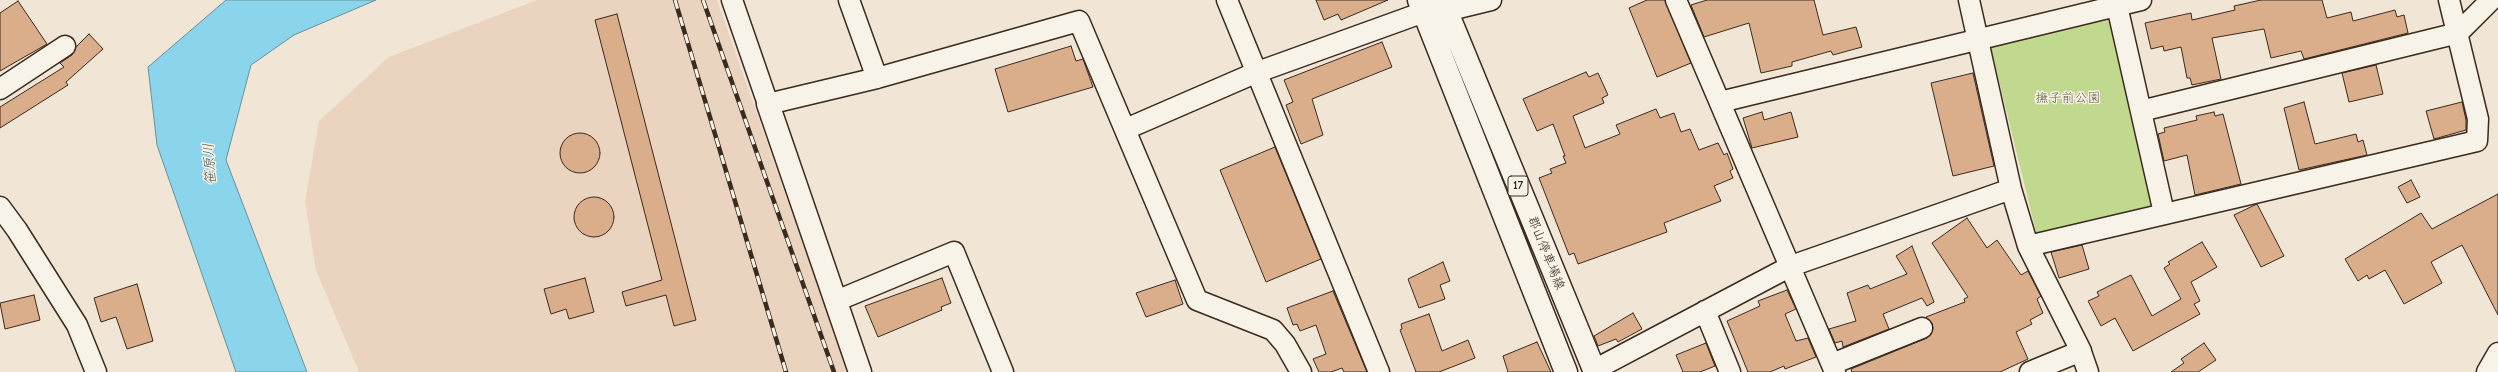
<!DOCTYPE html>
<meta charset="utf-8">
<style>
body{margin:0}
canvas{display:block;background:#f1e5d5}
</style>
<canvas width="2498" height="372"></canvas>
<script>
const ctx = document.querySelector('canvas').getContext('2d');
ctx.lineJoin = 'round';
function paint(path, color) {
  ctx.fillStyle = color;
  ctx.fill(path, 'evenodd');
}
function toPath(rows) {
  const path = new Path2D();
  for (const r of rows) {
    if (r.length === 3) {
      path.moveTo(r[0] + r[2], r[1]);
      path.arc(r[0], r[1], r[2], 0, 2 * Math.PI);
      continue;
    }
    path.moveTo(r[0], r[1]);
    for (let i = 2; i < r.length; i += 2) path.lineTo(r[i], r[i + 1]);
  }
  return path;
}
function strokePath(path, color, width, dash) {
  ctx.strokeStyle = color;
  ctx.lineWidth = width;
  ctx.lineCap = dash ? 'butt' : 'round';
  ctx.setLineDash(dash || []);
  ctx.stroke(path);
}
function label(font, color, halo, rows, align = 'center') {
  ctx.font = font + ' "Comic Neue","Klee One",sans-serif';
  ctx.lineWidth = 3;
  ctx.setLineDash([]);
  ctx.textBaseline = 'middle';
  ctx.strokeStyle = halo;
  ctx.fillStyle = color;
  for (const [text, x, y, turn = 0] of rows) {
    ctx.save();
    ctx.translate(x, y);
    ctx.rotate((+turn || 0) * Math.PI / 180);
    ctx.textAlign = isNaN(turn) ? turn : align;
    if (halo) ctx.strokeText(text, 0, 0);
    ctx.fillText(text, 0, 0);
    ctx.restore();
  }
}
paint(toPath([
 [537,0,717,0,848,372,359,372,316,270,305,202,319,121,389,57]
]), '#ead4bf');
paint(toPath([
 [2114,19,2157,206,2037,236,1990,44]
]), '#c0d98f');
const water = toPath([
 [226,0,376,0,294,35,251,65,226,160,307,372,236,372,157,145,148,67,226,0]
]);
paint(water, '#8ad5eb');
strokePath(water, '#6a9199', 1);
const building = toPath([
 [1316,0,1388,0,1341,20,1338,14,1324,20,1316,0],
 [1647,0,1665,0,1691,63,1657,77,1629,8,1647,0],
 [1707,0,1814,0,1823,35,1856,27,1862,47,1833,55,1831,51,1792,62,1792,66,1761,73,1749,23,1704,37,1691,5,1707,0],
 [2261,0,2322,0,2327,18,2351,12,2353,21,2395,10,2397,17,2404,15,2408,33,2304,59,2301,51,2271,58,2264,29,2212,38,2221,79,2192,85,2190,78,2187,78,2181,47,2164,51,2163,46,2151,49,2145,23,2191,13,2192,20,2235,10,2234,6,2261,0],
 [18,1,47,44,0,71,0,13,18,1],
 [617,14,696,320,674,326,666,295,626,306,622,292,662,280,595,20,617,14],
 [89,34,103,49,66,82,68,85,0,128,0,107,64,67,60,63,72,55,76,47,89,34],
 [1382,42,1392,67,1312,99,1323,135,1301,144,1286,105,1293,102,1284,80,1382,42],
 [1071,46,1076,61,1083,59,1093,87,1008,112,995,69,1071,46],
 [2376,65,2383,94,2349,102,2342,73,2376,65],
 [1586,72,1589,77,1598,73,1608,95,1602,98,1604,103,1573,116,1585,148,1620,134,1616,125,1656,109,1660,118,1674,113,1681,132,1690,129,1699,150,1718,143,1724,155,1727,153,1733,169,1730,171,1733,178,1714,186,1721,201,1664,223,1667,232,1578,264,1574,253,1569,255,1539,178,1552,173,1550,169,1566,163,1563,156,1565,156,1553,124,1537,131,1523,99,1586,72],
 [1973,73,1994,166,1953,176,1931,83,1973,73],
 [2304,102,2315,144,2356,134,2358,142,2363,140,2367,155,2299,170,2284,108,2304,102],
 [2462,102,2466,120,2466,130,2434,139,2426,111,2462,102],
 [1762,112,1764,120,1791,112,1798,137,1752,148,1743,118,1762,112],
 [2214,112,2215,116,2223,114,2241,184,2195,195,2187,155,2164,161,2158,134,2165,132,2164,128,2197,120,2196,116,2214,112],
 [580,153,20],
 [1275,147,1321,259,1266,282,1220,170,1275,147],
 [2411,180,2420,197,2407,203,2398,187,2411,180],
 [2498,194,2498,315,2462,245,2431,262,2442,283,2404,304,2385,270,2369,279,2367,275,2358,281,2345,259,2421,213,2432,229,2498,194],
 [594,217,20],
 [2257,204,2284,256,2261,267,2234,215,2257,204],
 [1967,218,1987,248,1997,240,2021,275,2028,271,2041,296,2037,299,2043,313,2030,320,2032,324,2016,332,2028,359,2000,372,1852,372,1851,369,1927,338,1933,329,1932,323,1926,317,1965,302,1964,299,1968,297,1932,243,1967,218],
 [2202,242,2217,267,2191,282,2200,301,2194,304,2200,314,2133,351,2115,318,2101,326,2088,301,2099,296,2097,292,2131,275,2152,316,2181,299,2164,268,2170,264,2168,262,2202,242],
 [2082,245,2089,269,2059,278,2051,252,2082,245],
 [1912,246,1934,302,1927,306,1922,298,1883,314,1889,329,1843,347,1842,341,1835,343,1829,329,1856,321,1847,293,1868,285,1870,289,1907,274,1896,256,1912,246],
 [1443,262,1450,281,1440,285,1445,299,1419,308,1408,279,1443,262],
 [585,278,594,312,569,319,566,309,551,314,544,289,585,278],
 [942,278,951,303,941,307,942,310,878,337,865,306,942,278],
 [1175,280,1183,304,1146,317,1136,293,1175,280],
 [137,284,153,341,127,349,116,317,101,322,94,298,137,284],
 [1787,290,1796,309,1785,314,1796,341,1808,338,1816,357,1785,369,1784,366,1770,372,1748,372,1727,321,1760,306,1758,301,1787,290],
 [1333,291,1367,372,1344,372,1342,368,1331,372,1319,372,1313,359,1326,354,1316,325,1300,331,1297,324,1293,325,1287,308,1333,291],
 [34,295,40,320,5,329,0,303,34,295],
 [1633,313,1642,329,1618,342,1616,339,1598,346,1594,336,1633,313],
 [1429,314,1442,351,1468,340,1475,358,1439,372,1416,372,1400,330,1402,329,1401,324,1429,314],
 [1537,342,1551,372,1508,372,1503,356,1537,342],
 [1706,343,1715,366,1700,372,1683,372,1676,355,1706,343],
 [2204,343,2216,360,2198,372,2171,372,2184,363,2181,359,2204,343]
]);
paint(building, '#daae8b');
strokePath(building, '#3b2a1e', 1);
const street = toPath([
 [732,0,768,104,877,78,1079,21,1197,300,1273,330,1285,344,1301,372],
 [849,0,877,78],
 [1227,0,1379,372],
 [1676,0,1835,372],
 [1969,0,2011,189,2028,246,2080,349,2088,372],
 [2117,6,2164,213],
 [0,89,65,46],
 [1720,102,2141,0],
 [2141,111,2458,33,2491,0],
 [1126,129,1255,73,1424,12,1446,11,1491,0],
 [0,207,17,230,77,325,96,372],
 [2028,246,2477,141,2478,119,2449,0],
 [836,301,954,252,1003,372],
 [1705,311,1730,372],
 [1832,364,1922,328],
 [1594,370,1791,266,2011,189],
 [2030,372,2081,351],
 [2487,372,2498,353]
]);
const secondary = toPath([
 [768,104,860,372]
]);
const primary = toPath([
 [1419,0,1566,372],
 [1442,0,1595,372]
]);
strokePath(street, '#3b2a1e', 23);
strokePath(secondary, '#3b2a1e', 25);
strokePath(primary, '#3b2a1e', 25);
strokePath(street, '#f7f3e8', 20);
strokePath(secondary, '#f7f3e8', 22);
strokePath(primary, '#f7f3e8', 22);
const rail = toPath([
 [675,0,786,372],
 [703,0,834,372]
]);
strokePath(rail, '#3b2a1e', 4.5);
strokePath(rail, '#f7f3e8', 3, [9]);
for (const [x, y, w] of [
 [1518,186,20]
]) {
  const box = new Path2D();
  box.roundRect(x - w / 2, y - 10, w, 20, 3);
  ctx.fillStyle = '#f7f3e8';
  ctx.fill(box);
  strokePath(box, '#3b2a1e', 1);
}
label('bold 12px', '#3b2a1e', null, [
 ["17",1518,186]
]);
label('13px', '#5c563a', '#f7f3e8', [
 ["撫子前公園",2068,98]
]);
label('13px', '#3b2a1e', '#f7f3e8', [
 ["郡山停車場線",1546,253,68]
]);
label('italic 14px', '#4f5551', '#f7f3e8', [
 ["笹原川",210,164,-94]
]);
</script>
